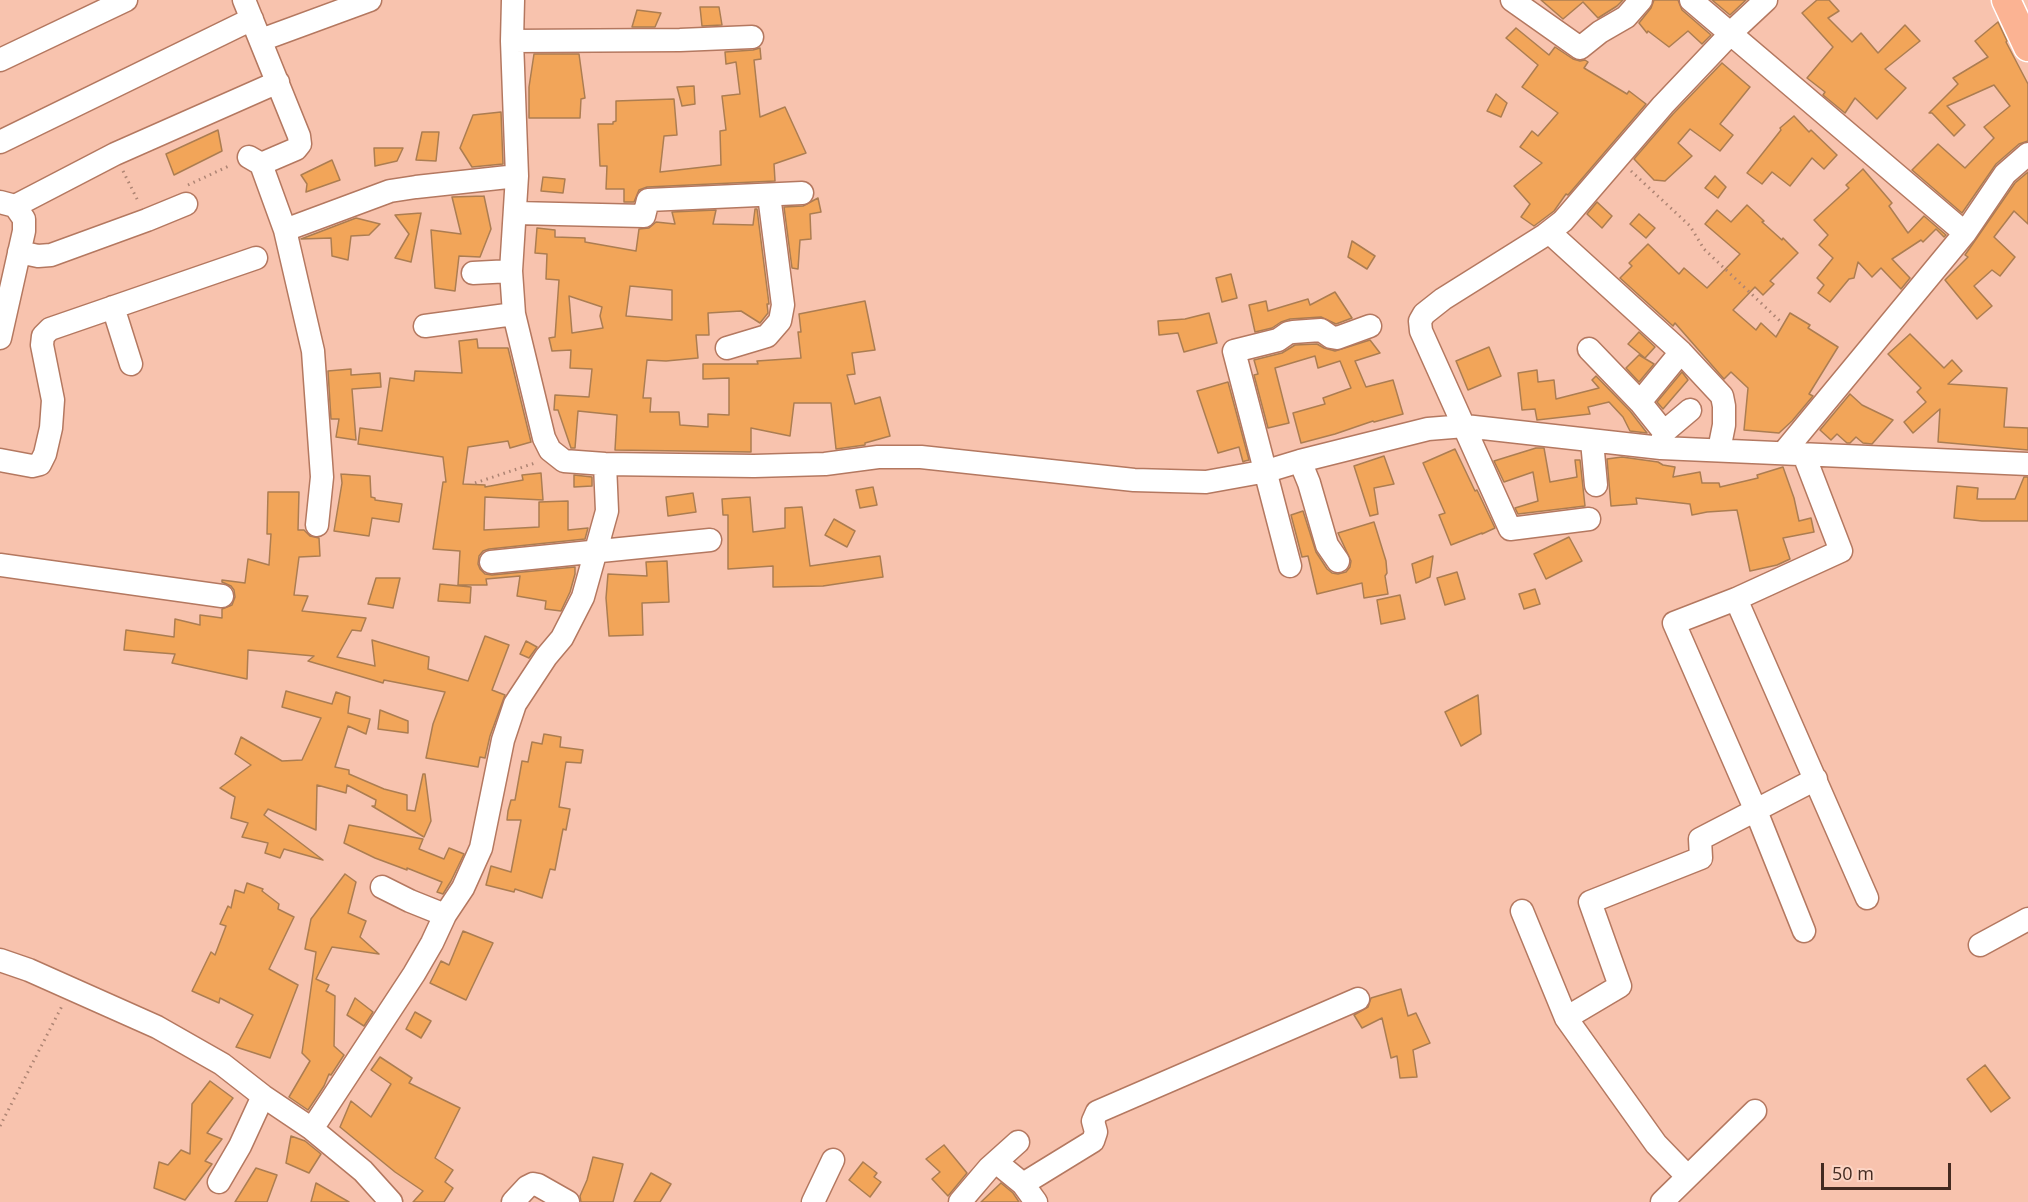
<!DOCTYPE html>
<style>
body{margin:0}
#map{position:relative;width:2028px;height:1202px;overflow:hidden;background:#f8c3ae;font-family:"Open Sans",sans-serif}
canvas{display:block}
.scale{position:absolute;left:1821px;top:1163px;width:130px;height:27px;box-sizing:border-box;border:3px solid #432a20;border-top:0;padding-left:8px;font-size:18px;line-height:21px;white-space:nowrap;color:#432a20;-webkit-text-stroke:4px #fcd4c4;paint-order:stroke}
</style>
<div id="map">
<canvas width="2028" height="1202"></canvas>
<div class="scale">50 m</div>
</div>
<script>
const ctx = document.querySelector('canvas').getContext('2d');
ctx.lineJoin = 'round';
function paint(path, color) {
  ctx.fillStyle = color;
  ctx.fill(path, 'evenodd');
}
function toPath(rows) {
  const path = new Path2D();
  for (const r of rows) {
    path.moveTo(r[0], r[1]);
    for (let i = 2; i < r.length; i += 2) path.lineTo(r[i], r[i + 1]);
  }
  return path;
}
function strokePath(path, color, width, dash) {
  ctx.strokeStyle = color;
  ctx.lineWidth = width;
  ctx.lineCap = dash ? 'butt' : 'round';
  ctx.setLineDash(dash || []);
  ctx.stroke(path);
}
const building = toPath([
 [1541,0,1623,0,1617,6,1598,18,1583,2,1563,19,1541,0],
 [1654,0,1678,0,1682,10,1711,35,1702,44,1688,31,1669,47,1648,31,1647,33,1639,23,1651,8,1654,0],
 [1712,0,1746,0,1730,15,1712,0],
 [1817,0,1829,0,1839,11,1828,18,1852,42,1861,33,1878,53,1905,25,1920,41,1885,69,1906,88,1877,119,1855,98,1845,113,1823,95,1825,92,1807,78,1833,47,1802,13,1817,0],
 [700,7,719,7,722,25,702,26,700,7],
 [637,10,661,13,655,27,632,27,637,10],
 [1998,22,2007,41,2006,42,2028,84,2028,141,2019,144,1996,164,1962,213,1912,170,1938,144,1965,168,1994,138,1984,127,2010,106,1994,85,1947,106,1965,125,1954,136,1932,113,1929,113,1958,84,1953,78,1988,57,1975,41,1998,22],
 [1516,28,1549,55,1555,47,1573,59,1580,61,1585,60,1588,62,1584,68,1627,94,1629,91,1646,104,1568,195,1566,194,1554,211,1534,226,1521,217,1530,204,1514,186,1542,163,1520,147,1532,131,1538,136,1558,113,1522,87,1538,65,1506,38,1516,28],
 [760,48,761,59,754,60,760,117,785,107,806,153,774,164,775,181,647,187,639,190,634,202,624,202,624,189,606,189,607,166,600,166,598,124,613,124,613,122,616,121,616,101,674,99,677,135,664,136,660,172,721,165,720,131,726,130,722,96,740,94,736,62,726,64,725,52,753,50,760,48],
 [534,54,579,54,585,98,581,99,580,118,529,118,529,87,534,54],
 [1722,63,1750,87,1720,124,1733,135,1720,151,1690,129,1678,143,1692,156,1665,181,1654,180,1634,159,1673,114,1722,63],
 [694,86,695,104,682,106,677,87,694,86],
 [1496,94,1507,103,1501,117,1487,111,1496,94],
 [501,112,503,164,472,167,460,148,473,115,501,112],
 [1794,116,1809,132,1811,130,1837,155,1824,169,1812,158,1790,186,1772,172,1762,184,1747,173,1781,130,1780,128,1794,116],
 [218,130,222,151,174,175,166,154,218,130],
 [422,132,439,132,436,161,416,160,422,132],
 [374,148,403,148,397,161,375,166,374,148],
 [332,160,340,180,306,192,307,184,301,175,332,160],
 [1863,169,1892,203,1889,206,1908,233,1924,216,1946,235,1944,237,1936,229,1923,242,1921,240,1892,259,1910,278,1901,289,1881,268,1872,277,1858,262,1854,278,1849,279,1830,302,1818,293,1824,285,1817,278,1833,258,1819,245,1828,235,1814,220,1849,188,1846,185,1863,169],
 [2028,172,2028,224,2014,211,1994,237,2015,257,2000,276,1992,270,1974,286,1992,306,1977,319,1945,280,1968,257,1965,255,2015,183,2028,172],
 [1715,176,1726,187,1718,198,1705,188,1715,176],
 [543,177,565,179,563,193,541,191,543,177],
 [484,196,491,229,480,257,459,256,455,291,435,288,431,230,461,234,452,197,484,196],
 [818,198,821,212,810,214,811,239,800,240,798,269,792,268,784,207,803,206,818,198],
 [1597,202,1612,216,1602,228,1587,214,1597,202],
 [1747,205,1764,221,1762,222,1782,240,1783,238,1798,253,1770,281,1774,284,1763,295,1755,287,1733,310,1756,330,1761,323,1776,337,1790,313,1810,325,1808,328,1838,347,1809,394,1813,396,1792,421,1779,433,1744,430,1748,388,1731,372,1724,379,1675,323,1673,326,1620,278,1632,266,1629,263,1648,244,1679,274,1684,268,1707,288,1740,254,1705,224,1717,210,1731,222,1747,205],
 [755,209,757,209,769,304,767,304,768,313,760,323,741,311,708,313,709,335,696,335,698,358,666,361,647,360,643,398,651,398,650,412,679,412,680,425,708,427,708,414,729,415,729,378,703,379,703,364,758,364,757,361,801,358,798,332,801,332,799,314,865,301,875,350,852,353,855,374,847,375,855,404,880,397,890,436,865,443,865,445,836,449,831,403,794,403,790,436,751,428,751,452,615,450,617,415,578,411,575,448,571,448,558,410,554,410,555,395,589,397,592,369,570,368,571,350,552,351,549,338,555,337,559,280,546,279,547,254,535,253,537,228,555,230,555,237,585,238,585,242,636,251,639,229,649,228,656,222,675,224,672,212,716,210,713,224,753,225,755,209],
 [630,286,672,290,672,320,626,316,630,286],
 [569,296,602,307,600,316,603,328,572,333,569,296],
 [421,213,411,262,395,258,409,234,395,215,421,213],
 [1639,214,1655,228,1646,238,1630,224,1639,214],
 [356,218,380,224,369,235,351,236,348,260,332,256,331,238,301,239,356,218],
 [1352,241,1375,256,1367,269,1348,257,1352,241],
 [1231,274,1237,298,1222,302,1216,278,1231,274],
 [1335,292,1352,318,1336,324,1321,317,1290,319,1281,322,1272,328,1255,332,1249,305,1266,301,1268,311,1308,299,1310,305,1335,292],
 [1209,313,1217,343,1184,352,1178,333,1159,335,1158,321,1185,319,1209,313],
 [1639,332,1655,347,1645,358,1628,344,1639,332],
 [1910,334,1944,368,1952,360,1962,371,1948,384,2007,388,2004,427,2028,428,2028,450,1938,442,1940,409,1913,433,1904,422,1926,402,1917,392,1921,388,1888,354,1910,334],
 [477,339,478,348,508,348,531,442,510,448,508,441,468,447,463,484,485,485,485,487,523,480,522,475,541,473,543,500,485,497,484,530,539,527,539,502,568,501,568,530,588,528,585,539,489,549,483,551,479,556,478,564,480,569,485,574,492,575,575,567,575,574,570,592,561,611,545,609,546,601,517,596,520,576,486,579,487,585,458,585,460,551,433,549,443,482,446,482,443,457,358,444,360,428,382,431,390,378,414,381,415,371,462,373,459,341,477,339],
 [1370,340,1380,353,1355,361,1366,387,1393,380,1403,414,1374,422,1373,421,1335,434,1301,443,1293,413,1325,404,1323,398,1351,388,1340,361,1318,368,1315,356,1275,368,1289,423,1268,428,1254,375,1258,374,1254,360,1282,353,1295,345,1317,344,1324,348,1335,351,1370,340],
 [1489,347,1501,376,1468,390,1456,361,1489,347],
 [1639,355,1654,364,1639,382,1626,368,1639,355],
 [351,369,351,375,380,373,381,387,352,389,356,440,336,437,339,419,331,419,328,371,351,369],
 [1537,370,1538,382,1554,380,1556,399,1599,388,1592,380,1596,376,1630,411,1647,433,1630,431,1623,417,1609,402,1588,407,1590,414,1537,420,1535,409,1522,410,1518,373,1537,370],
 [1682,372,1688,380,1663,409,1657,402,1682,372],
 [1228,382,1249,460,1245,461,1243,462,1239,447,1218,453,1197,391,1228,382],
 [1850,394,1862,405,1893,420,1872,444,1863,443,1856,437,1850,443,1847,443,1837,434,1831,440,1820,430,1850,394],
 [1536,448,1544,448,1550,482,1577,477,1575,460,1580,460,1585,506,1518,514,1515,508,1538,501,1533,472,1504,482,1494,461,1536,448],
 [1455,449,1475,491,1477,490,1495,528,1482,534,1482,533,1451,545,1439,515,1445,513,1423,463,1455,449],
 [1384,456,1394,484,1374,488,1378,514,1370,516,1354,466,1384,456],
 [1622,457,1658,462,1663,465,1675,467,1673,477,1700,472,1702,483,1719,483,1720,487,1758,478,1757,475,1783,467,1794,498,1799,521,1811,518,1814,532,1783,538,1790,559,1777,565,1750,571,1737,510,1707,512,1692,515,1690,504,1636,498,1637,504,1611,506,1607,459,1622,457],
 [341,474,370,476,371,497,375,498,375,500,402,504,399,522,372,518,369,536,334,531,342,483,341,474],
 [574,475,592,477,592,486,574,487,574,475],
 [2024,477,2028,477,2028,521,1982,521,1954,518,1957,486,1978,488,1977,499,2015,499,2024,477],
 [873,487,877,505,860,508,856,490,873,487],
 [268,492,299,492,298,530,304,530,310,536,319,538,320,556,299,557,294,595,308,596,302,611,366,618,361,631,352,630,337,657,375,666,372,640,429,657,428,669,468,681,485,636,509,645,492,690,505,695,490,736,485,758,480,757,478,767,426,758,433,724,445,692,384,680,383,683,308,661,314,656,248,650,247,679,172,663,175,654,124,650,126,630,174,637,175,619,200,625,200,615,222,618,222,609,232,605,235,597,234,590,231,586,222,582,222,580,245,583,248,559,269,565,271,534,267,534,268,492],
 [693,493,696,512,668,516,666,497,693,493],
 [750,497,753,532,785,528,785,508,802,507,810,566,880,556,883,577,823,586,773,587,773,566,728,569,728,515,723,515,722,499,750,497],
 [1303,511,1316,552,1327,569,1332,573,1338,574,1346,572,1350,567,1351,561,1338,533,1374,522,1386,561,1387,573,1385,576,1388,594,1364,598,1362,583,1317,594,1308,556,1302,557,1291,515,1303,511],
 [834,519,855,531,847,547,825,535,834,519],
 [1569,537,1582,561,1546,579,1534,554,1569,537],
 [1433,556,1430,577,1416,583,1412,564,1433,556],
 [667,561,669,602,642,603,643,635,609,636,606,598,608,574,647,576,646,562,667,561],
 [1457,572,1465,599,1445,605,1437,578,1457,572],
 [376,578,400,578,393,608,368,604,376,578],
 [440,584,471,587,470,603,438,601,440,584],
 [1535,589,1540,604,1524,609,1519,594,1535,589],
 [1400,595,1405,619,1381,624,1377,600,1400,595],
 [526,641,537,647,529,658,520,654,526,641],
 [286,691,332,704,336,692,350,697,348,713,370,719,366,734,348,726,335,767,349,770,349,774,384,789,407,795,407,810,415,811,423,774,425,774,431,821,424,837,372,806,375,806,376,800,347,785,346,793,317,785,316,830,268,809,264,815,323,860,284,849,280,858,265,853,268,843,242,837,248,823,231,818,235,797,220,788,251,765,235,754,241,737,282,761,302,760,321,718,282,707,286,691],
 [1478,695,1481,734,1461,746,1445,712,1478,695],
 [380,710,408,721,408,733,378,729,380,710],
 [544,734,561,737,560,747,583,750,581,763,566,762,559,807,570,809,566,830,563,829,555,870,550,869,542,898,515,889,514,892,486,885,491,866,511,872,521,820,507,820,508,811,511,800,515,800,522,761,528,762,532,742,542,744,544,734],
 [349,825,423,839,419,849,444,859,449,848,464,854,451,881,443,894,437,892,442,882,407,868,407,870,375,858,344,843,349,825],
 [345,874,356,882,348,913,366,921,360,937,379,954,332,947,316,979,329,985,326,991,335,996,334,1046,344,1055,331,1075,329,1074,324,1086,308,1110,289,1097,310,1061,302,1053,316,952,305,949,311,919,345,874],
 [247,883,263,889,262,891,279,904,278,909,294,917,269,969,298,985,270,1058,236,1047,253,1015,220,998,219,1003,192,991,211,952,215,955,226,926,220,924,228,906,231,908,235,890,244,893,247,883],
 [463,931,493,943,466,1000,430,983,441,961,449,965,463,931],
 [1401,989,1408,1016,1416,1013,1430,1043,1413,1050,1417,1077,1400,1078,1397,1056,1391,1058,1382,1018,1362,1028,1354,1015,1368,1007,1371,998,1401,989],
 [355,998,373,1012,364,1026,347,1015,355,998],
 [415,1012,431,1021,421,1038,406,1029,415,1012],
 [380,1057,412,1078,409,1083,460,1108,435,1158,453,1170,445,1182,453,1188,444,1202,413,1202,423,1191,395,1172,340,1127,351,1101,371,1117,391,1084,371,1070,380,1057],
 [1985,1065,2010,1098,1991,1112,1967,1079,1985,1065],
 [210,1081,233,1098,207,1133,222,1139,205,1161,212,1164,185,1200,154,1188,159,1162,168,1165,181,1150,190,1154,192,1104,210,1081],
 [291,1136,305,1141,321,1154,309,1173,286,1163,291,1136],
 [944,1145,967,1173,948,1196,932,1179,940,1172,926,1159,944,1145],
 [593,1157,623,1164,613,1202,581,1202,580,1196,587,1180,593,1157],
 [863,1162,877,1173,874,1177,881,1182,870,1197,849,1180,863,1162],
 [256,1168,277,1175,267,1202,235,1202,256,1168],
 [651,1173,671,1184,660,1202,634,1202,651,1173],
 [316,1183,349,1202,311,1202,316,1183],
 [1001,1183,1013,1193,1019,1202,981,1202,1001,1183]
]);
paint(building, '#f2a559');
strokePath(building, '#ac7d51', 1.5);
const minor = toPath([
 [244,0,299,136,300,144,296,149,261,164,249,157],
 [513,0,512,41,517,176,511,271,514,314,544,438,550,450,564,461,605,464,754,466,825,464,878,457,921,457,1134,480,1206,482,1267,471,1300,461,1428,429,1465,426,1661,448,2028,464],
 [1512,0,1580,48,1600,32,1626,17,1641,0],
 [1691,0,1965,233],
 [261,40,370,0],
 [512,41,680,40,752,37],
 [0,60,126,0],
 [0,142,252,19],
 [261,164,285,230,313,351,322,477,317,525],
 [0,202,15,206,24,219,24,231,0,338],
 [15,206,115,154,278,82],
 [516,213,644,216,648,200,802,193],
 [285,230,390,191,416,187,517,176],
 [1549,232,1681,352,1722,396,1724,406,1724,425,1719,450],
 [19,252,38,256,51,255,147,220,186,204],
 [473,273,511,271],
 [113,307,131,364],
 [425,326,514,314],
 [727,348,767,336,780,321,783,305,769,195],
 [1589,349,1640,402,1664,432],
 [1640,402,1681,352],
 [1592,441,1596,485],
 [1661,447,1664,432,1690,410],
 [1784,452,1965,233,2005,174,2028,154],
 [1804,455,1841,551,1736,599,1674,623,1756,811,1804,931],
 [0,460,32,466,40,464,45,454,51,428,53,400,42,345,43,336,50,329,256,258],
 [1300,461,1309,483,1327,545,1338,561],
 [1589,519,1510,529,1421,331,1420,321,1424,314,1443,299,1545,235,1563,221,1663,105,1736,28,1766,0],
 [491,562,710,540],
 [0,565,222,596],
 [1290,566,1234,351,1278,340,1288,333,1293,332,1321,330,1331,337,1337,338,1370,326],
 [1736,599,1867,898],
 [382,887,410,901,445,915],
 [1522,911,1566,1018,1656,1144,1687,1176],
 [1980,945,2028,919],
 [0,960,29,970,157,1027,222,1064,263,1096,312,1129,363,1171,391,1202],
 [1566,1018,1620,986,1590,902,1701,858,1700,839,1816,779],
 [312,1129,414,974,432,943,445,915,463,888,481,848,503,740,515,704,546,657,562,638,583,597,607,511,605,464],
 [996,1162,1023,1184,1036,1202],
 [219,1182,240,1146,263,1096],
 [1023,1184,1093,1141,1096,1132,1093,1121,1097,1112,1358,999],
 [513,1202,527,1187,533,1184,538,1185,568,1202],
 [813,1202,833,1160],
 [960,1202,989,1168,1018,1142],
 [1662,1202,1755,1111]
]);
const major = toPath([
 [2006,0,2028,47]
]);
strokePath(minor, '#b47860', 25);
strokePath(major, '#fff', 31);
strokePath(toPath([
 [123,171,139,203],
 [1631,171,1690,226,1704,249,1781,322],
 [188,185,231,165],
 [475,483,535,463],
 [0,1126,62,1006]
]), '#ad8473', 3, [1.5, 4.5]);
strokePath(minor, '#fff', 22);
strokePath(major, '#fbb393', 28);
</script>
